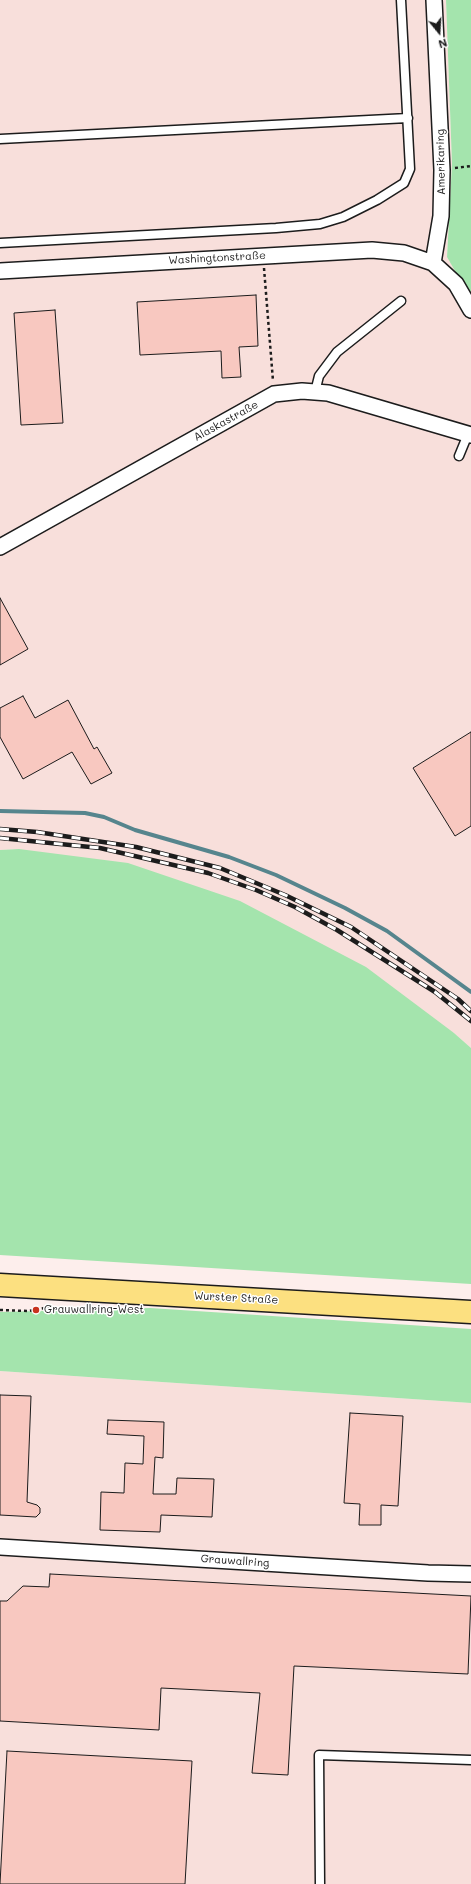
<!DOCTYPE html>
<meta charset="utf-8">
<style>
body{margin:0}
#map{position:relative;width:471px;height:1884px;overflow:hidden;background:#fdeeec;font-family:Mali,sans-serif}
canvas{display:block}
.north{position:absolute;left:419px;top:12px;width:40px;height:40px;-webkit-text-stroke:3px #fff;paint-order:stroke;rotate:162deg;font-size:11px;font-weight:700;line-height:16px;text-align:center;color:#1c1c1c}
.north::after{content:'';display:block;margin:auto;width:14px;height:18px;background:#1c1c1c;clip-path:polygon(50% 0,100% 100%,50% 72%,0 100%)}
</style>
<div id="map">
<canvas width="471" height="1884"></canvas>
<div class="north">N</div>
</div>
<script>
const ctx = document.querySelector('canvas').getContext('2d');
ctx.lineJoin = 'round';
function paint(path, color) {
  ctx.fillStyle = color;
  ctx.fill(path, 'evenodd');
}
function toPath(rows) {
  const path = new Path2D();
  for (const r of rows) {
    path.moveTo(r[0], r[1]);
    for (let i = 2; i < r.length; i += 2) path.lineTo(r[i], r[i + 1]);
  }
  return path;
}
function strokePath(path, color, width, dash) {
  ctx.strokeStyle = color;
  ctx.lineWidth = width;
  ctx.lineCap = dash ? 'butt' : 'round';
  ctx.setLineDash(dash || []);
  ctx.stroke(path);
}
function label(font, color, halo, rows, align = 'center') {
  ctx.font = font + ' Mali,sans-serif';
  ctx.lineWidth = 3;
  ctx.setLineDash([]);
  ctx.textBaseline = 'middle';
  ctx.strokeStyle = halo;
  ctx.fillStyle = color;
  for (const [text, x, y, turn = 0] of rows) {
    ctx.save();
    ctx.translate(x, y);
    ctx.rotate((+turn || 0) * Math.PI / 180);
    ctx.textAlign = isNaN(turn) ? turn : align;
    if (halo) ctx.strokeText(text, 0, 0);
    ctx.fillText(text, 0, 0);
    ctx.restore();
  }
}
paint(toPath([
 [0,0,446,0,452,164,447,257,471,299,471,1048,454,1033,19,849,0,850],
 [0,1371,471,1403,471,1884,0,1884]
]), '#f8dfdb');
paint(toPath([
 [446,0,471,0,471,299,447,257,452,164],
 [19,849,128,863,240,901,366,967,454,1033,471,1048,471,1284,0,1255,0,850],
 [150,1308,471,1329,471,1403,0,1371,0,1312]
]), '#a4e4ad');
strokePath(toPath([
 [0,811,85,813,104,817,135,830,229,857,276,875,345,908,387,931,471,992]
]), '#56858d', 4);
const building = toPath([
 [256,295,258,346,239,347,241,377,222,378,221,351,140,355,137,302,256,295],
 [55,310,63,423,21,425,14,313,55,310],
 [0,598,28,649,0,665,0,598],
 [23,696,35,718,68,700,94,749,97,747,112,773,91,784,72,752,23,779,0,737,0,708,23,696],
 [471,732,471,826,455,836,413,768,471,732],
 [0,1395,31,1396,27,1502,37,1505,40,1508,40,1513,36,1517,0,1515,0,1395],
 [350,1413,403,1416,398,1506,381,1505,381,1525,359,1525,360,1504,344,1503,350,1413],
 [108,1420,164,1422,163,1458,155,1457,153,1494,176,1494,177,1478,214,1479,212,1517,161,1515,160,1532,100,1530,101,1492,124,1493,125,1463,143,1464,144,1436,107,1434,108,1420],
 [50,1574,471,1596,468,1674,294,1666,288,1775,252,1773,260,1693,161,1688,159,1730,0,1721,0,1601,7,1601,23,1586,49,1587,50,1574],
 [7,1751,192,1761,185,1884,0,1884,7,1751]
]);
paint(building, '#f8c8c0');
strokePath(building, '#1c1c1c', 1);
const lane = toPath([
 [0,139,408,118],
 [0,243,276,228,320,224,343,217,377,200,404,183,410,169,401,0],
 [315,392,319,376,337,352,401,301],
 [459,456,468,434],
 [320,1884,319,1755,471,1760]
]);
const street = toPath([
 [433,263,441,216,442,170,434,0],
 [0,271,372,250,404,253,433,263,456,284,471,310],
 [0,547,274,394,302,391,328,393,471,435],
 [0,1547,428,1573,471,1574]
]);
const primary = toPath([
 [0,1285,471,1312]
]);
strokePath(lane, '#1c1c1c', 11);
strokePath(street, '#1c1c1c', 18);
strokePath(primary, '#1c1c1c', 25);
strokePath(toPath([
 [455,168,471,166],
 [264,268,273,381],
 [0,1310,28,1311,51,1307]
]), '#1c1c1c', 2.5, [3, 3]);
strokePath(lane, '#fff', 8);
strokePath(street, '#fff', 15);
strokePath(primary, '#fce080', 22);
const rail = toPath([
 [0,829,37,832,136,847,220,868,285,895,351,927,458,999,471,1011],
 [0,838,100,848,208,873,256,890,295,907,337,930,435,992,471,1021]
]);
strokePath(rail, '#1c1c1c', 4.5);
strokePath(rail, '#fff', 3, [9]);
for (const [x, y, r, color] of [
 [36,1310,4,"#c8321e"]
]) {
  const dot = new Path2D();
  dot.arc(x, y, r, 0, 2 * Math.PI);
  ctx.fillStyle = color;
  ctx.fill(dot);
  strokePath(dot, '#fff', 1.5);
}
label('11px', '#1c1c1c', '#fff', [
 ["Amerikaring",441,162,-91],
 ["Washingtonstraße",217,258,-3],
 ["Alaskastraße",226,421,-29],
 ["Wurster Straße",236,1298,3],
 ["Grauwallring",235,1561,4]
]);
label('11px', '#1c1c1c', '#fff', [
 ["Grauwallring-West",44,1310]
], 'left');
</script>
